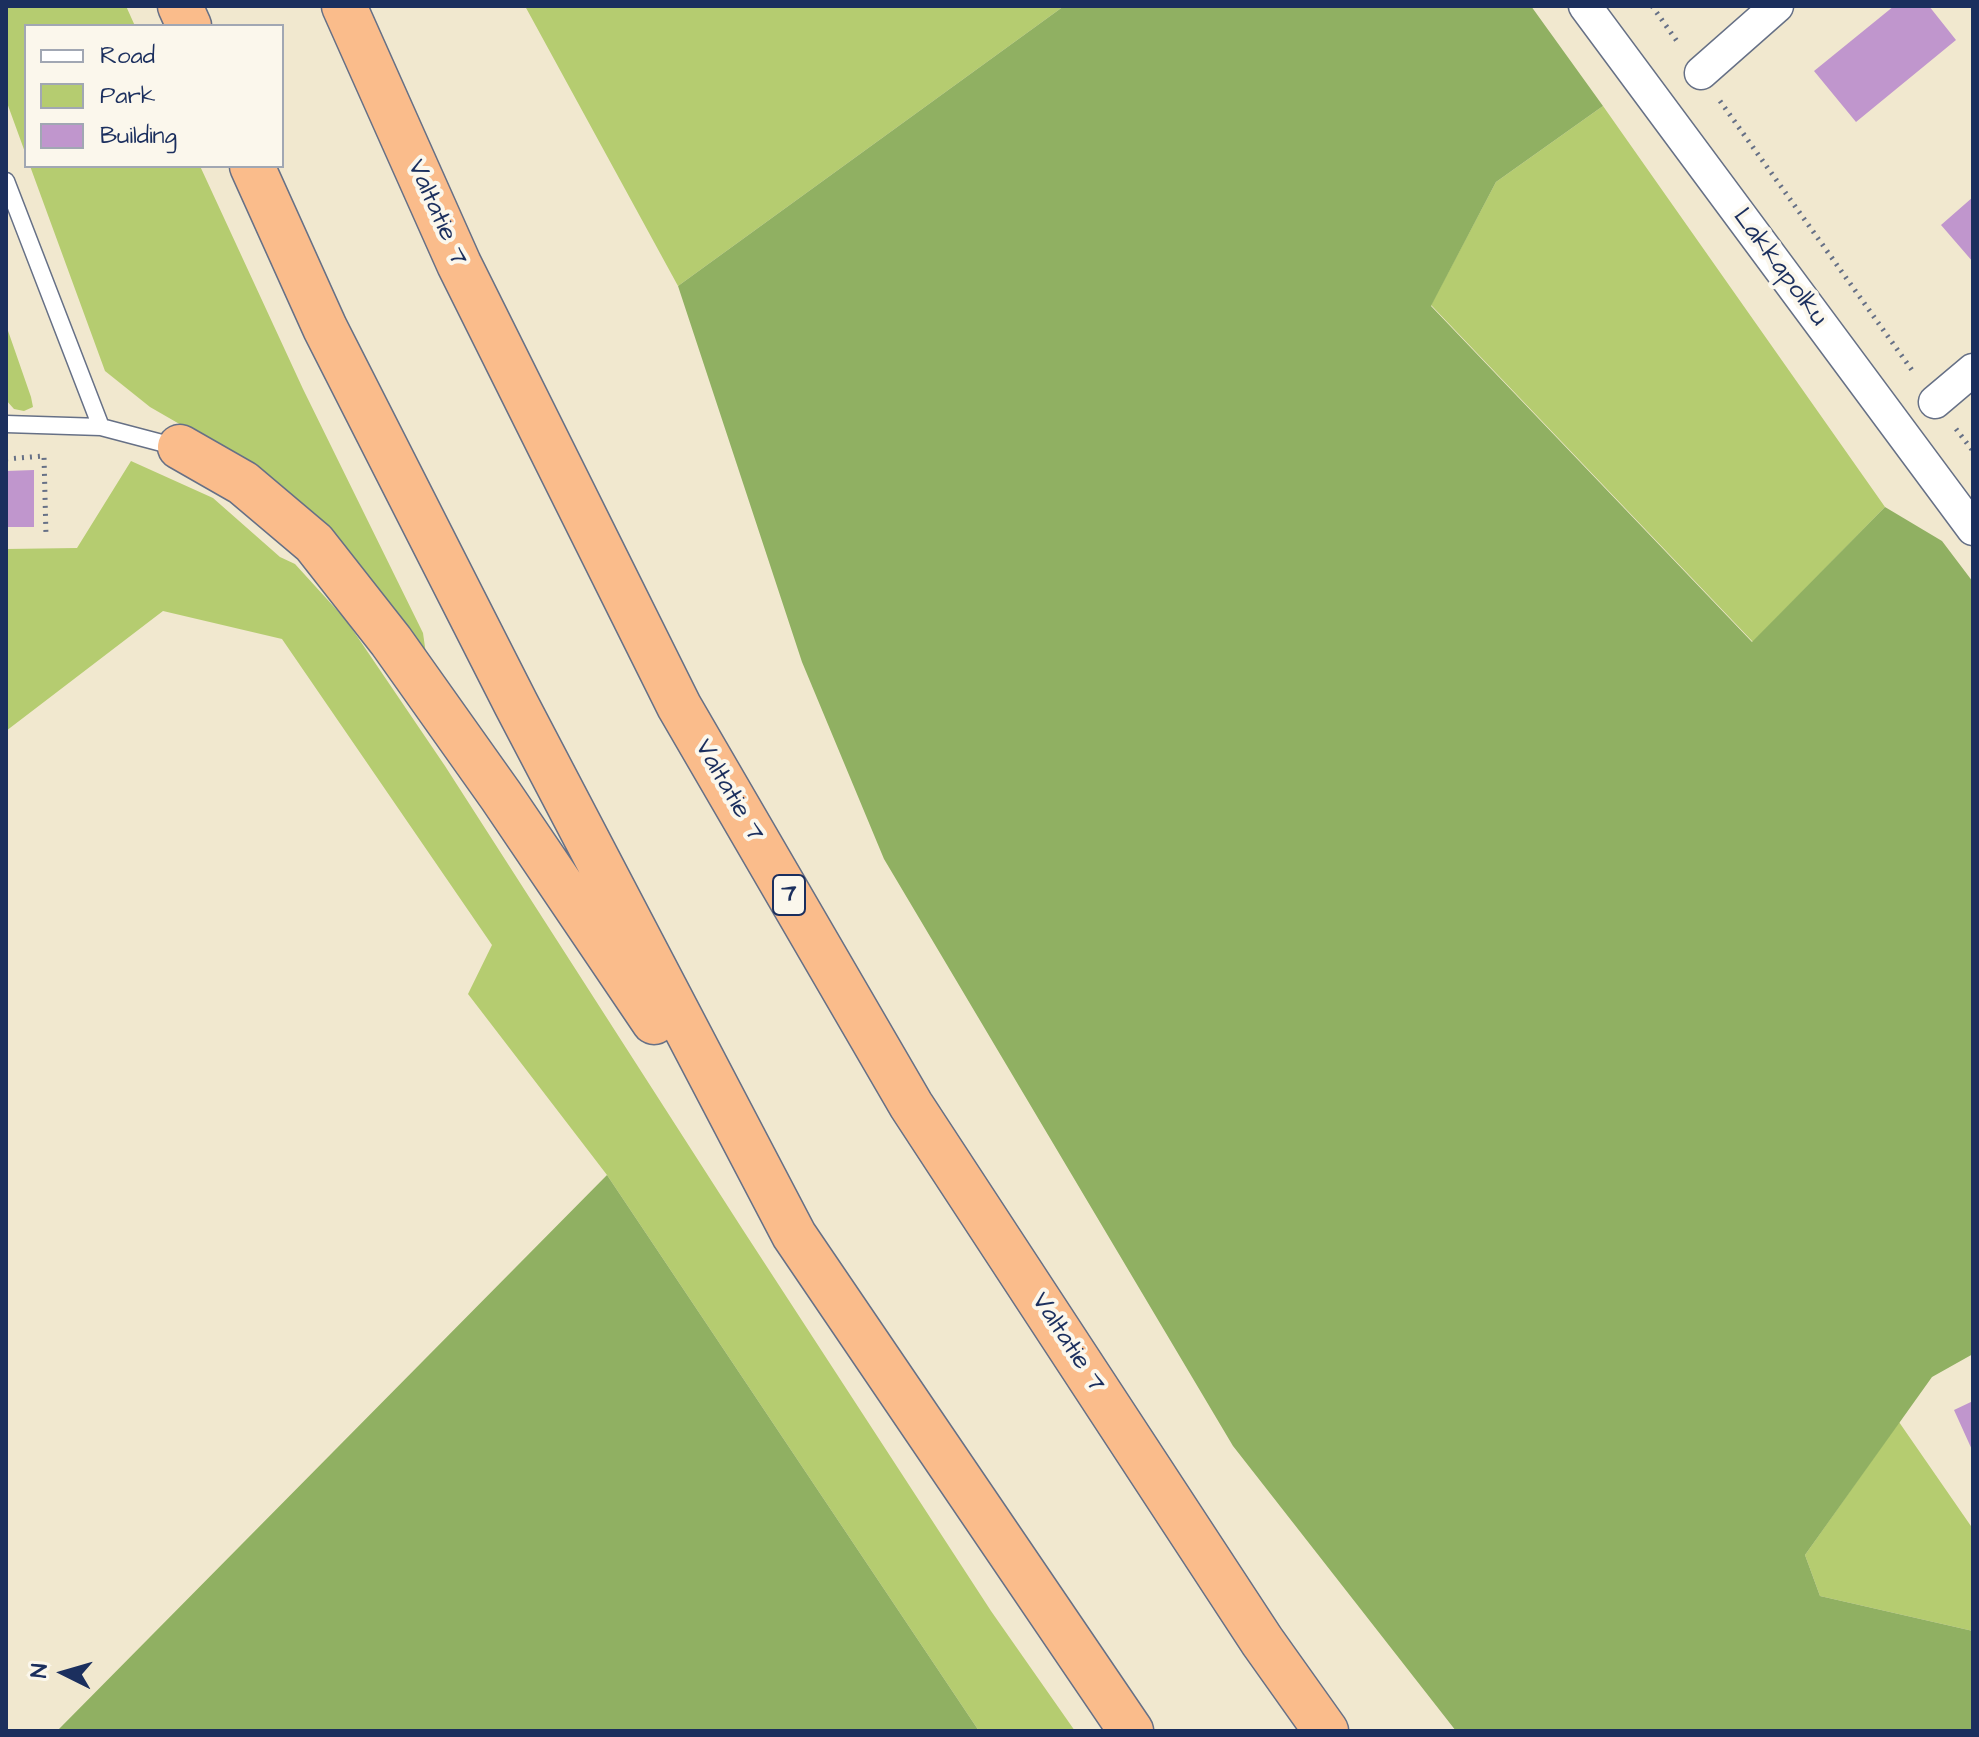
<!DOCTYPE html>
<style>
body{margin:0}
#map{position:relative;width:1979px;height:1737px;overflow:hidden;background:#f1e8cf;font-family:"Architects Daughter",sans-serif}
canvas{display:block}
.frame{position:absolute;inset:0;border:8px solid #1b2f5e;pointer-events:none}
.legend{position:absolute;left:24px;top:24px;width:260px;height:144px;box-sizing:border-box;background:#fbf7ec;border:2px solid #a1a7b3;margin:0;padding:10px 14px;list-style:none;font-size:24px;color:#1b2f5e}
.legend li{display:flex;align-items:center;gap:16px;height:40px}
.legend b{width:40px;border:2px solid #a1a7b3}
.north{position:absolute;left:24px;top:1633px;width:80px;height:80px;-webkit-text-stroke:6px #fbf7ec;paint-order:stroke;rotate:275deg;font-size:22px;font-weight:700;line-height:32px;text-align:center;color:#1b2f5e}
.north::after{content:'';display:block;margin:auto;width:28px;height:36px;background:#1b2f5e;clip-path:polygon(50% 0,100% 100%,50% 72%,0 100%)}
</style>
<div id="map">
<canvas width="1979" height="1737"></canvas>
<div class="frame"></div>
<ul class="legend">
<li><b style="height:10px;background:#fff"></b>Road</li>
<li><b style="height:22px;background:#b5cc70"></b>Park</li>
<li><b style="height:22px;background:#c096cd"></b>Building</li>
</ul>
<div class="north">N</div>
</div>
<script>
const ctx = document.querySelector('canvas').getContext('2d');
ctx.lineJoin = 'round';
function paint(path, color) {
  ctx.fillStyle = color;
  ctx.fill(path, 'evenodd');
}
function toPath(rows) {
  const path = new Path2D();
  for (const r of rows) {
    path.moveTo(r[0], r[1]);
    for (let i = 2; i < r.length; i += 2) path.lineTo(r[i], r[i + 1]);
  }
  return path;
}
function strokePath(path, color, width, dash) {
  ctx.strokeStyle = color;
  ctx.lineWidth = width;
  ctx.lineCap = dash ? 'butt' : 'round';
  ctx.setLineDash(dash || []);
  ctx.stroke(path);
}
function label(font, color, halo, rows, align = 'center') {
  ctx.font = font + ' "Architects Daughter",sans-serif';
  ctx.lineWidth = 8;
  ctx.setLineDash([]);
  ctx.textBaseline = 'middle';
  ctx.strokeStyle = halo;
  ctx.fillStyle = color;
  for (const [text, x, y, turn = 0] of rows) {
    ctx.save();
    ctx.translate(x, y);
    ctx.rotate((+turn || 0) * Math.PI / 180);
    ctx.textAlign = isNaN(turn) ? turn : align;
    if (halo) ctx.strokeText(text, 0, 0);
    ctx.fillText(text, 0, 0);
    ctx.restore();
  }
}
paint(toPath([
 [6,6,126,6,135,26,26,26,26,155,6,100],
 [525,6,1064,6,678,286],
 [1603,106,1885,507,1753,642,1431,305,1496,182],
 [30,166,200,166,303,389,423,633,426,654,228,452,150,407,105,371],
 [6,325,31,397,33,407,24,411,14,409,6,400],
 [131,461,213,498,280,557,295,564,346,620,445,766,743,1230,991,1611,1075,1731,979,1731,607,1175,468,994,492,945,282,639,163,611,6,731,6,549,77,548],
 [1899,1422,1973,1529,1973,1631,1820,1596,1805,1555]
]), '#b5cc70');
paint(toPath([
 [1064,6,1531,6,1603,106,1496,182,1431,306,1752,642,1885,507,1942,541,1973,582,1973,1354,1932,1377,1805,1555,1820,1596,1973,1631,1973,1731,1456,1731,1233,1446,884,859,802,662,678,286],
 [607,1175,979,1731,57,1731]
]), '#90b062');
paint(toPath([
 [1894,6,1929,6,1956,40,1856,122,1814,71],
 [1973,197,1973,262,1941,225],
 [34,470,34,527,6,527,6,471],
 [1973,1401,1973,1452,1954,1410]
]), '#c096cd');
const service = toPath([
 [6,181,101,427,177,447],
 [6,424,101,427]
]);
const minor = toPath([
 [1585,6,1973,529],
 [1701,73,1777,6],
 [1935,402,1973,370]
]);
const motorway = toPath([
 [180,6,189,26],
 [344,6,459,264,679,706,911,1105,1262,1641,1326,1731],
 [252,166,325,328,516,704,794,1235,1131,1731],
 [180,447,243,483,314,543,391,641,501,796,654,1022]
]);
strokePath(service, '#667086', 19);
strokePath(minor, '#667086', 35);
strokePath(motorway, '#667086', 47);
strokePath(toPath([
 [1652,6,1679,44],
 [1720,101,1914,373],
 [1956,429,1973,451],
 [6,459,44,456,46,536]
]), '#667086', 5, [2, 6]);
strokePath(service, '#fff', 16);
strokePath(minor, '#fff', 32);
strokePath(motorway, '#fabc8b', 44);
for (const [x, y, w] of [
 [789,895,32]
]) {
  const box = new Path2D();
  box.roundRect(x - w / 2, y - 20, w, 40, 6);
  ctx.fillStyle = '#fbf7ec';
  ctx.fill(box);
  strokePath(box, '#1b2f5e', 2);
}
label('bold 24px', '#1b2f5e', null, [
 ["7",789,895]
]);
label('26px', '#1b2f5e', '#fbf7ec', [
 ["Valtatie 7",436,213,66],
 ["Lakkapolku",1779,268,53],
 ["Valtatie 7",728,791,60],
 ["Valtatie 7",1067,1343,57]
]);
</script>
